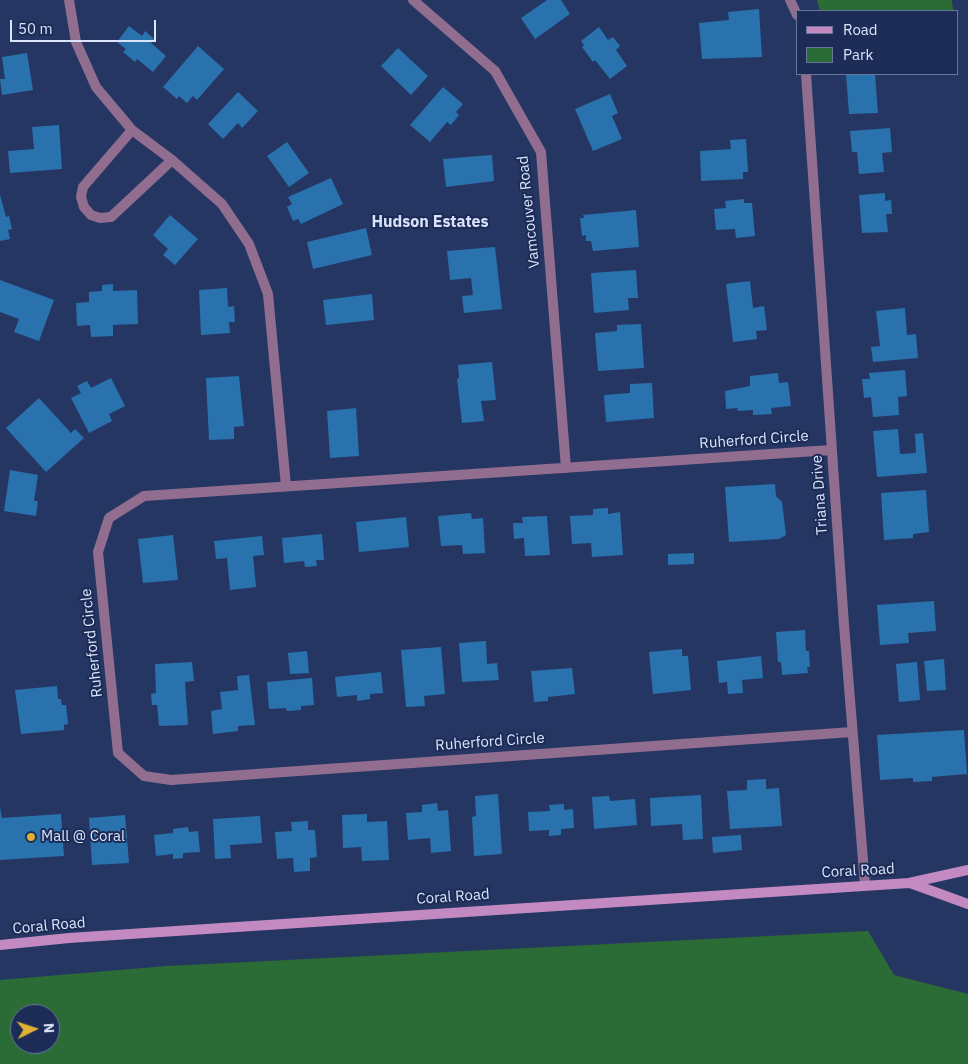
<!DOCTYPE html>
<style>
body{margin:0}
#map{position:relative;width:968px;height:1064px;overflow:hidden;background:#263663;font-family:"IBM Plex Sans",sans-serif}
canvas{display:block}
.legend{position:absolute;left:796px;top:10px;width:162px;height:65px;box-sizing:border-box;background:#1c2c57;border:1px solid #687699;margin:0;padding:6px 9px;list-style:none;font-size:15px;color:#dae4fb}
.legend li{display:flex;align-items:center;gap:10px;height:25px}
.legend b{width:25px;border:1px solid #687699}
.north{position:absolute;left:10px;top:1004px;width:50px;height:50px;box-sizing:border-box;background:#1c2c57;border:1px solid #687699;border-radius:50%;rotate:86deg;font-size:14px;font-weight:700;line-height:20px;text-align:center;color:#dae4fb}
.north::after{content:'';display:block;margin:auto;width:18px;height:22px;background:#dfb034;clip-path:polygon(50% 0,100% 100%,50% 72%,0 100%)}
.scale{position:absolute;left:10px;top:20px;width:146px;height:22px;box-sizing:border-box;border:2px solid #dae4fb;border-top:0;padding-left:6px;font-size:15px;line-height:18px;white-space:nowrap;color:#dae4fb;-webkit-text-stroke:4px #1c2c57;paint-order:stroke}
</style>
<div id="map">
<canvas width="968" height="1064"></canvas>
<ul class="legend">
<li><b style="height:6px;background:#c28ac1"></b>Road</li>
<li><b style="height:14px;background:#2b6b36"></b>Park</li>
</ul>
<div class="north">N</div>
<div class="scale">50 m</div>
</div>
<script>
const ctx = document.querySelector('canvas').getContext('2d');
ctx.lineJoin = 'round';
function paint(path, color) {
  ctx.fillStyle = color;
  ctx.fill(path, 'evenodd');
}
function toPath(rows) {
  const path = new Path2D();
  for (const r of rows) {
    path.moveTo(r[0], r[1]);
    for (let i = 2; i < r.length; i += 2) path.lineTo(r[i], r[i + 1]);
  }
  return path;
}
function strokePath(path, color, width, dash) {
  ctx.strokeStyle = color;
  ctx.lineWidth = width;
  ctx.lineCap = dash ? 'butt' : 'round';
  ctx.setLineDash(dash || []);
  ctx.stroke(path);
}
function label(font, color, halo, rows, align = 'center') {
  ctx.font = font + ' "IBM Plex Sans",sans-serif';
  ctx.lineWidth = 4;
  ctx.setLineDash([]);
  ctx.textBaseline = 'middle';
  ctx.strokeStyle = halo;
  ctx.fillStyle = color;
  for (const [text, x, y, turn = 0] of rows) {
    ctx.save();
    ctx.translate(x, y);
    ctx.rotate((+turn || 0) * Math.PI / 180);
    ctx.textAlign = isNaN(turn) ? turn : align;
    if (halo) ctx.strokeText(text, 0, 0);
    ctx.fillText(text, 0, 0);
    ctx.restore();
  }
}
paint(toPath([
 [817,0,952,0,953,11,820,11],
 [868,931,894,975,968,994,968,1064,0,1064,0,980,167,966],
 [20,1014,50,1014,50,1044,20,1044]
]), '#2b6b36');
paint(toPath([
 [547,0,561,0,570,14,535,39,521,18],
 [759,9,762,57,702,59,699,23,729,20,728,12],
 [129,26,142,36,145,31,154,39,151,43,166,56,153,72,137,59,135,62,123,52,126,49,117,42],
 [599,27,608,40,613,37,620,46,616,50,627,66,610,79,595,60,593,62,582,47,584,45,581,41],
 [198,46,224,69,197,100,193,96,187,103,179,96,177,99,163,87],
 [398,48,428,76,411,95,381,66],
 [27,53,33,90,2,95,0,79,5,79,2,57],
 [846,74,875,74,878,113,849,114],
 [443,87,463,104,456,112,459,115,451,125,447,122,430,142,410,125],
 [238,92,258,111,242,128,238,123,223,139,208,124],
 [610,94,618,113,612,116,622,139,593,151,575,109],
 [59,125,62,169,10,173,8,151,34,149,32,127],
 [890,128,892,152,882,153,884,172,859,174,857,152,852,152,850,131],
 [746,139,748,172,743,172,743,179,701,181,700,151,731,149,730,140],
 [287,142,309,173,289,187,267,156],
 [492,155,494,181,446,187,443,159],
 [331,178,343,204,301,224,298,219,293,221,287,207,292,204,288,197],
 [885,193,885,201,891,200,892,214,886,214,888,232,862,233,859,195],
 [0,195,6,217,9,216,12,229,8,230,10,239,0,241],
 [744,199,744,203,752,203,755,236,736,238,735,229,716,230,714,209,726,208,725,201],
 [636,210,639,247,593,251,591,241,586,241,586,235,582,236,580,218,584,218,583,215],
 [170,215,198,239,175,265,163,255,168,249,153,235],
 [366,228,372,255,313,269,307,242],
 [495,247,502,309,464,313,462,296,473,295,471,278,450,280,447,251],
 [636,270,638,298,628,298,629,310,594,313,591,273],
 [0,280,54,300,39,341,14,332,19,319,0,312],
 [750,281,753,308,764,306,767,330,756,331,757,339,733,342,726,284],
 [113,284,113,291,137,290,138,324,113,325,113,336,91,337,90,325,77,326,76,303,89,302,89,292,102,291,102,285],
 [227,288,228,307,234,306,235,322,229,322,230,333,201,335,199,290],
 [372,294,374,320,326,325,323,300],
 [905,308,907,335,916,334,918,358,873,362,871,347,880,346,876,311],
 [641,324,644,368,598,371,595,333,617,331,617,325],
 [492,362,496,400,481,401,484,421,462,423,457,379,459,378,458,365],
 [905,370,907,396,898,397,899,415,873,417,871,397,864,398,862,379,870,379,869,373],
 [778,373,779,383,788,382,791,406,771,408,772,414,753,415,753,410,738,411,737,408,726,409,725,391,750,386,750,376],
 [239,376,244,426,234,427,234,439,209,440,206,378],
 [111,378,125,406,109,414,112,421,89,433,71,398,81,393,77,386,87,381,91,388],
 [652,383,654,418,606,422,604,395,630,393,630,384],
 [39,398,71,433,75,429,84,438,46,472,6,428],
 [356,408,359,456,330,458,327,411],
 [898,429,900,454,916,453,915,434,923,433,927,473,877,477,873,431],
 [10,470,38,475,34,501,38,501,36,516,4,511],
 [775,484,776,496,782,502,786,535,779,539,729,542,725,487],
 [926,490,929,532,913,534,913,538,884,540,881,493],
 [608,508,608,514,620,512,623,555,592,557,591,543,572,544,570,516,593,515,593,509],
 [471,513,472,519,483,518,485,553,463,554,462,545,441,546,438,516],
 [547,516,550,555,525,556,524,538,514,539,513,523,523,523,522,517],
 [406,517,409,547,359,552,356,522],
 [322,534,324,560,316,560,317,566,305,567,304,561,284,563,282,538],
 [173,535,178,580,143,583,138,539],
 [262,536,264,555,253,556,256,587,230,590,227,558,216,559,214,541],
 [694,553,694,564,668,565,668,554],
 [934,601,936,631,908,633,909,643,880,645,877,605],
 [805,630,806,651,809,651,810,667,807,667,808,673,782,675,781,662,778,662,776,632],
 [486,641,487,664,497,663,499,680,462,682,459,643],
 [441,647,445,694,424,696,425,706,406,707,401,650],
 [682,649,682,656,688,656,691,690,653,694,649,652],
 [307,651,309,673,290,674,288,653],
 [761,656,763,678,742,680,743,693,728,694,727,682,719,683,717,661],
 [944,659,946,690,927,691,924,661],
 [192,662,194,681,185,682,188,725,159,726,157,705,152,705,151,694,156,693,155,664],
 [917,662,920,700,899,702,896,664],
 [572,668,575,694,548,697,548,701,534,702,531,671],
 [381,672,383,693,370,694,370,699,357,701,357,695,337,697,335,677],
 [249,675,255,725,238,726,238,731,213,734,211,711,222,709,220,692,238,690,237,676],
 [312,678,314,705,301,706,301,710,287,711,286,708,269,709,267,682],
 [57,686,58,699,61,699,62,705,66,705,68,724,64,725,64,730,21,734,15,690],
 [964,730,967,774,932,777,932,781,913,782,913,778,880,780,877,735],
 [766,779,766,789,779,788,782,826,730,829,727,791,747,790,747,780],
 [498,794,502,854,474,856,472,817,476,816,475,796],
 [701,795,703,839,683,840,682,824,651,826,650,798],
 [609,796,610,801,635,799,637,825,594,829,592,797],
 [437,803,438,811,448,810,451,851,431,853,430,838,408,840,406,813,422,812,422,805],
 [564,804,564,810,573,809,574,828,561,829,561,835,549,836,549,830,529,831,528,812,550,811,549,805],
 [0,807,2,818,61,814,64,856,0,860],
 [367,814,367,822,387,821,389,860,362,861,361,847,343,848,342,815],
 [125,815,129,863,92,865,89,818],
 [260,816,262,843,230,845,231,858,215,859,213,819],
 [308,821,308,830,315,830,317,857,310,858,310,871,294,872,293,858,277,859,275,832,292,831,291,822],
 [188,827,189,832,198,831,200,852,183,853,183,858,173,859,173,854,156,856,154,835,173,833,173,829],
 [741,835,742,850,713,853,712,837]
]), '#2972ae');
strokePath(toPath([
 [69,0,76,42,96,87,132,130,172,160,222,204,249,244,268,294,286,486],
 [413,0,495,71,541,152,566,468],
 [790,0,797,15],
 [806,74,844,625,865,885],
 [132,130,83,187,81,197,84,207,91,215,100,218,111,217,172,160],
 [831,450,144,496,109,518,98,552,118,753,144,776,171,780,852,732]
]), '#916e90', 10);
strokePath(toPath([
 [910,883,968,904],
 [0,945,69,938,909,883,968,870]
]), '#c28ac1', 10);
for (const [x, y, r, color] of [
 [31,837,5,"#dfb034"]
]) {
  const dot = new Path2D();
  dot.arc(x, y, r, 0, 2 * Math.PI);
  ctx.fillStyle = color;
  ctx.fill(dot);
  strokePath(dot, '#1c2c57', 2);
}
label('15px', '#dae4fb', '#1c2c57', [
 ["Vamcouver Road",529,212,-96],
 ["Ruherford Circle",754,440,-4],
 ["Triana Drive",820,495,-94],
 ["Ruherford Circle",92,643,-96],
 ["Ruherford Circle",490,742,-4],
 ["Coral Road",858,871,-3],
 ["Coral Road",453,897,-4],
 ["Coral Road",49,926,-5]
]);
label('15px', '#dae4fb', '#1c2c57', [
 ["Mall @ Coral",41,837]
], 'left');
label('bold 16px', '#d9e2f9', '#1c2c57', [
 ["Hudson Estates",430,222]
]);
</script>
